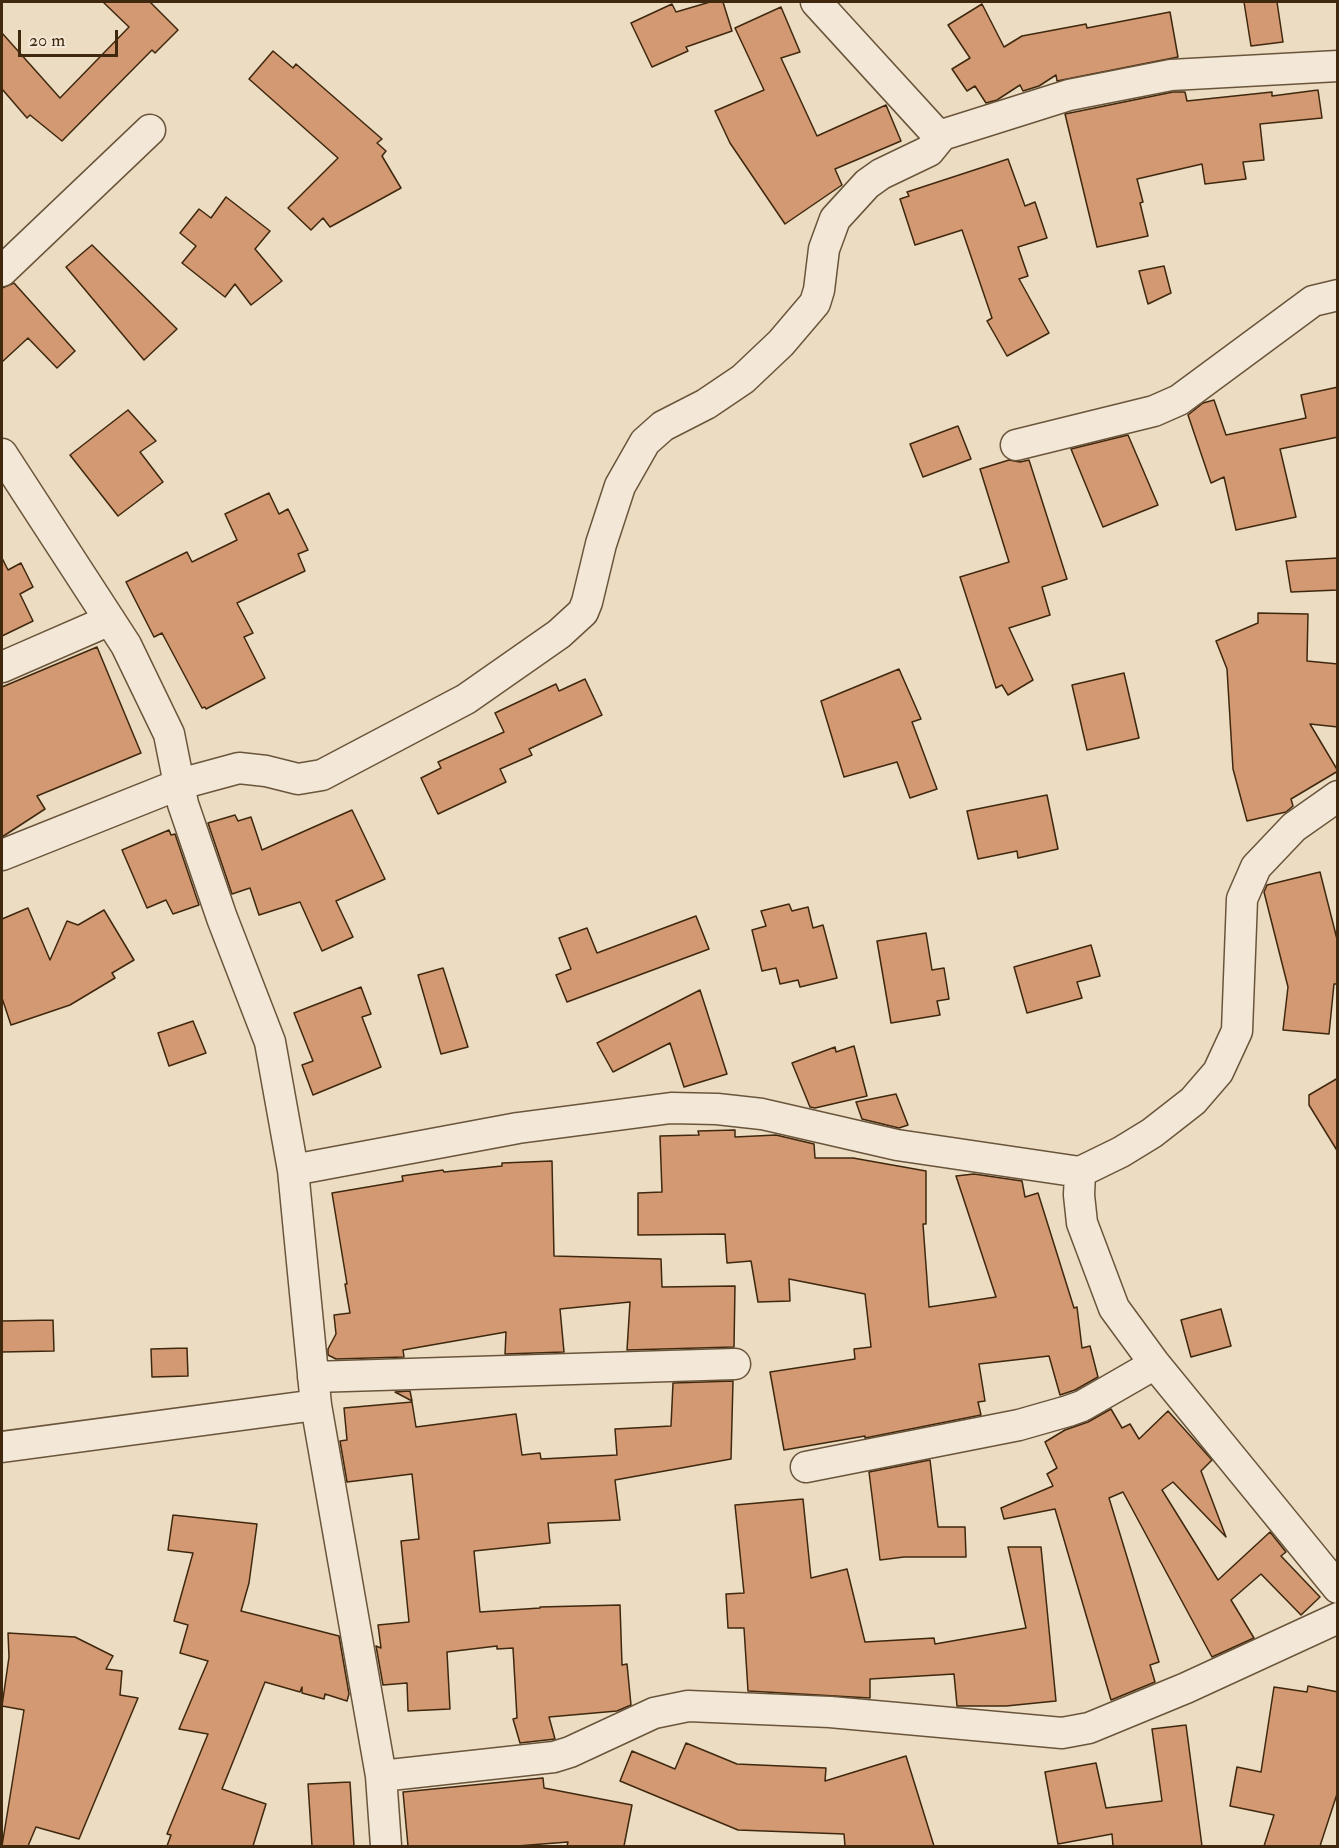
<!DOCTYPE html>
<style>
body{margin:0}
#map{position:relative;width:1339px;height:1848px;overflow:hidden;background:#ecdcc2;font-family:"IM FELL Double Pica",serif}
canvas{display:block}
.frame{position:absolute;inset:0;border:3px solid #3f280e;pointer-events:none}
.scale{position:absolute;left:18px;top:30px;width:100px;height:27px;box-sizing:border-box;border:3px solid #3f280e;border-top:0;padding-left:8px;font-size:18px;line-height:21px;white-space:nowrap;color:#3f280e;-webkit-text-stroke:4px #f3e8d7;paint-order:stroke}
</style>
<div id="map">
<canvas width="1339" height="1848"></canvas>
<div class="frame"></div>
<div class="scale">20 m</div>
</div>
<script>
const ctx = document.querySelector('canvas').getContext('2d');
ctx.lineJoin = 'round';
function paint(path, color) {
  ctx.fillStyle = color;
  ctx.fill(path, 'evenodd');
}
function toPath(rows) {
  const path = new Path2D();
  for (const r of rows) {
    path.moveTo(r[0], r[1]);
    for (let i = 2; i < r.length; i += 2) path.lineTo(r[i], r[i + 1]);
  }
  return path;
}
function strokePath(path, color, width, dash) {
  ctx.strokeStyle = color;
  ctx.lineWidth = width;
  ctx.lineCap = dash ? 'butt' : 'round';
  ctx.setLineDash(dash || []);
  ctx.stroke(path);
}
const building = toPath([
 [103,2,150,2,178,30,155,53,152,50,62,141,30,115,27,118,2,89,2,33,60,98,129,27,103,2],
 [710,2,723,2,732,31,686,47,688,51,652,67,631,23,672,4,676,12,710,2],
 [1244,2,1277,2,1283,42,1251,46,1244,2],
 [982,4,1004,47,1022,36,1086,24,1087,28,1170,12,1178,57,1057,81,1056,75,1039,86,1023,91,1020,85,997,100,986,103,975,86,967,91,952,69,970,58,948,25,982,4],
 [781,7,800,52,781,58,817,136,886,105,901,141,835,169,842,185,785,224,730,143,715,111,764,90,735,28,781,7],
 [273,51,293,68,296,64,382,139,377,143,386,151,382,156,401,188,330,227,323,218,311,230,288,208,338,158,249,79,273,51],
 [1318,90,1322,118,1260,124,1264,160,1243,162,1246,179,1205,184,1202,164,1137,179,1143,202,1140,203,1148,236,1097,247,1065,114,1173,92,1185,92,1187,101,1272,92,1272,96,1318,90],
 [1008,159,1025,206,1035,202,1047,238,1018,247,1028,276,1019,279,1049,333,1007,356,987,321,992,318,962,230,915,245,900,199,909,196,907,192,1008,159],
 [226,197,270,231,255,249,282,281,251,305,235,284,225,297,182,263,196,246,180,233,199,209,211,218,226,197],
 [92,245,177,329,144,360,66,267,92,245],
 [1164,266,1171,293,1148,304,1139,271,1164,266],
 [14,283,75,351,57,368,28,338,2,362,2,288,14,283],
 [1338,387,1338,437,1280,449,1296,517,1236,530,1224,477,1211,483,1188,415,1203,403,1214,400,1226,435,1306,418,1301,395,1338,387],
 [128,410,156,441,140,452,163,482,118,516,70,455,128,410],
 [958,426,971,459,923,477,910,444,958,426],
 [1128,435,1158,505,1103,527,1071,449,1128,435],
 [1009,460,1020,462,1029,460,1067,579,1042,587,1050,615,1009,628,1033,680,1008,695,1002,685,996,688,960,577,1009,562,980,469,1009,460],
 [269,493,279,514,288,509,308,550,298,554,305,571,237,603,253,633,244,637,265,678,206,709,205,707,202,708,162,633,154,637,126,582,187,552,192,562,237,540,225,514,269,493],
 [2,558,8,570,21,563,33,587,20,594,33,621,2,636,2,558],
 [1338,558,1338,590,1291,592,1286,561,1338,558],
 [1258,613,1308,614,1307,661,1338,664,1338,727,1310,724,1338,771,1291,799,1293,806,1286,812,1247,821,1233,769,1227,669,1216,641,1258,623,1258,613],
 [97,647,141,753,37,796,45,809,2,837,2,687,97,647],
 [899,669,921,719,912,722,937,789,910,798,897,762,844,777,821,701,899,669],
 [1124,673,1139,738,1087,750,1072,685,1124,673],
 [585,679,602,715,529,749,532,755,500,769,506,782,438,814,421,778,441,768,438,762,504,732,495,713,556,684,559,691,585,679],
 [1047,795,1058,849,1018,858,1017,851,978,859,967,811,1047,795],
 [352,810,385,879,336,901,353,937,322,951,300,902,259,915,250,888,232,894,208,823,235,815,238,821,251,817,262,850,352,810],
 [169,830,171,835,175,834,199,905,173,914,166,900,147,908,122,850,169,830],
 [1320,872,1338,943,1338,984,1334,984,1329,1034,1283,1030,1288,987,1264,892,1267,885,1320,872],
 [789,904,792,911,808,907,813,928,823,925,837,978,800,987,798,980,780,984,776,968,762,971,752,930,766,926,761,911,789,904],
 [28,908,50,960,67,921,78,925,104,910,134,960,112,973,115,978,70,1005,11,1025,2,998,2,919,28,908],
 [696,916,709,949,567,1002,556,975,571,969,559,938,587,928,597,953,696,916],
 [926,933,932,970,944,968,949,999,937,1001,940,1015,891,1023,877,941,926,933],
 [1091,945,1100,976,1077,982,1082,998,1027,1013,1014,967,1091,945],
 [443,968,468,1047,441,1054,418,975,443,968],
 [361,987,371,1014,362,1017,381,1067,313,1095,302,1065,313,1061,294,1013,361,987],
 [700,990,727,1074,684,1087,670,1043,613,1072,597,1043,700,990],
 [193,1021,206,1053,169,1066,158,1033,193,1021],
 [854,1046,867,1096,815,1108,810,1107,792,1063,835,1047,836,1052,854,1046],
 [1338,1078,1338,1152,1309,1105,1309,1095,1338,1078],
 [896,1094,908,1125,899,1128,862,1119,856,1102,896,1094],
 [735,1130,735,1137,776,1135,814,1144,815,1158,853,1158,926,1171,926,1224,923,1224,929,1307,996,1297,956,1176,974,1174,1022,1181,1025,1197,1038,1193,1074,1308,1077,1307,1082,1348,1090,1346,1098,1377,1075,1390,1060,1395,1049,1356,979,1364,985,1401,978,1402,981,1415,865,1438,865,1436,784,1450,770,1372,855,1359,854,1349,871,1347,865,1294,789,1279,790,1301,758,1302,751,1261,727,1263,725,1234,638,1235,638,1193,662,1192,660,1136,699,1135,698,1131,735,1130],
 [552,1161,554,1256,661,1259,662,1287,735,1286,734,1347,627,1350,630,1302,560,1309,564,1352,505,1354,506,1332,403,1350,404,1357,336,1359,328,1355,328,1349,336,1334,334,1315,350,1313,345,1284,347,1284,332,1193,403,1181,402,1176,443,1170,444,1172,502,1166,502,1163,552,1161],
 [1221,1309,1231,1346,1191,1357,1181,1320,1221,1309],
 [53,1320,54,1351,2,1352,2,1321,53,1320],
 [187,1348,188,1376,152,1377,151,1349,187,1348],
 [733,1381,731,1459,615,1480,620,1520,548,1523,550,1543,474,1551,480,1612,540,1608,540,1607,620,1605,622,1665,627,1664,631,1705,617,1711,549,1717,555,1739,520,1743,513,1719,517,1718,513,1648,497,1649,497,1646,447,1652,450,1709,408,1711,407,1683,383,1685,376,1646,381,1648,378,1625,409,1622,401,1541,419,1539,412,1474,347,1482,340,1441,347,1440,344,1408,412,1402,416,1427,516,1414,522,1455,540,1453,541,1459,617,1455,615,1429,671,1426,673,1383,733,1381],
 [410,1391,412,1401,395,1392,410,1391],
 [1111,1409,1122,1428,1130,1424,1139,1439,1168,1411,1212,1460,1201,1471,1226,1537,1173,1482,1162,1490,1218,1580,1270,1532,1286,1552,1281,1556,1320,1597,1301,1615,1261,1574,1231,1600,1254,1638,1212,1657,1123,1492,1109,1498,1159,1662,1150,1665,1155,1682,1111,1700,1055,1509,1004,1519,1001,1508,1053,1486,1047,1474,1057,1468,1045,1442,1065,1430,1088,1422,1111,1409],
 [930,1460,938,1527,965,1527,966,1557,904,1557,880,1560,869,1472,930,1460],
 [803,1499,811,1578,847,1569,865,1642,934,1638,935,1644,1026,1628,1008,1547,1041,1547,1056,1701,1006,1706,957,1706,954,1674,870,1679,870,1698,748,1691,744,1628,728,1628,726,1594,744,1593,735,1505,803,1499],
 [173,1515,257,1524,249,1583,241,1611,339,1636,349,1694,347,1701,325,1694,324,1699,302,1693,302,1687,300,1692,265,1682,222,1789,266,1804,253,1846,167,1846,171,1835,167,1834,208,1734,179,1729,208,1661,180,1653,188,1625,174,1621,193,1553,168,1550,173,1515],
 [8,1633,75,1637,113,1656,106,1669,122,1671,120,1695,138,1698,79,1839,36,1827,28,1846,2,1846,24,1710,2,1706,9,1657,8,1633],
 [1308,1686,1338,1692,1338,1791,1320,1846,1264,1846,1274,1815,1230,1806,1237,1767,1261,1772,1274,1687,1307,1692,1308,1686],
 [1186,1725,1202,1846,1113,1846,1112,1834,1058,1844,1045,1772,1096,1763,1106,1808,1162,1801,1152,1729,1186,1725],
 [686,1743,737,1764,826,1768,825,1781,906,1756,934,1846,845,1846,844,1834,738,1830,620,1781,632,1751,675,1769,686,1743],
 [543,1778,544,1788,632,1805,624,1846,567,1846,568,1842,517,1846,408,1846,403,1792,543,1778],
 [350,1782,354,1846,312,1846,308,1784,350,1782]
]);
paint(building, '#d29972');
strokePath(building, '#3f280e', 1.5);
const minor = toPath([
 [816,2,933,130,942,135,1069,95,1171,75,1338,66],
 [2,271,150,130],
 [1016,445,1154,411,1179,400,1313,301,1338,295],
 [2,454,126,645,169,734,183,804,222,918,270,1042,293,1170,316,1405,381,1776,386,1846],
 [2,667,110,620],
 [2,855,180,784,239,768,266,771,298,779,322,775,466,699,559,634,583,612,587,602,601,544,620,486,645,442,663,426,706,404,743,379,781,343,815,303,819,290,824,249,835,219,867,184,881,174,929,151,942,135],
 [293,1170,518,1128,671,1108,717,1109,762,1114,897,1145,1080,1172,1079,1195,1082,1223,1114,1308,1155,1364,1338,1588],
 [1080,1172,1121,1152,1152,1133,1193,1101,1218,1072,1237,1031,1242,899,1256,867,1294,827,1338,796],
 [313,1377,735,1364],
 [2,1447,316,1405],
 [806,1467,1019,1425,1068,1411,1082,1406,1155,1364],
 [381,1776,554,1757,570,1752,654,1713,688,1706,830,1712,1062,1733,1089,1728,1186,1688,1338,1618]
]);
strokePath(minor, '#6a553b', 33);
strokePath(minor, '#f3e8d7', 30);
</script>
